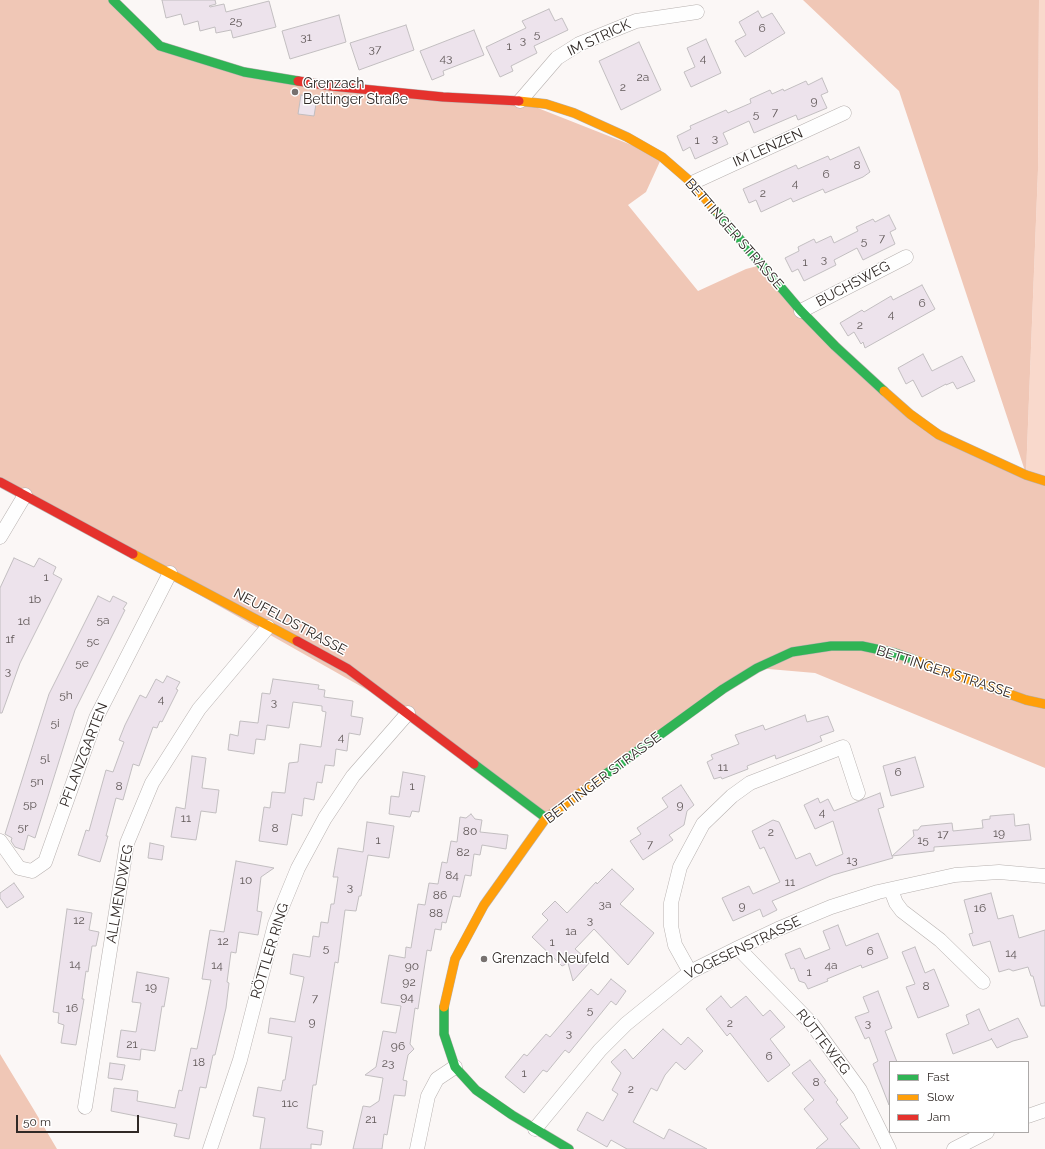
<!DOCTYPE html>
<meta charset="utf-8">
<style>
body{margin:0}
#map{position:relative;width:1045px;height:1149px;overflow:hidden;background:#fbf7f6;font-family:Raleway,sans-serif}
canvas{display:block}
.legend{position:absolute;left:889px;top:1061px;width:140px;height:72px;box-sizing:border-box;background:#fff;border:1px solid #aca9a8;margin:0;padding:5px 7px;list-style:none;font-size:12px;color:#302926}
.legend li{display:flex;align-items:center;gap:8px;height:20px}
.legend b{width:20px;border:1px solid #aca9a8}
.scale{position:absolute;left:16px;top:1115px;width:123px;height:18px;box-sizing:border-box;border:2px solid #302926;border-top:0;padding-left:5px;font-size:12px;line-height:14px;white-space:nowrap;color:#302926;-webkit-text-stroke:3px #fff;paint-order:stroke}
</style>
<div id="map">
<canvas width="1045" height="1149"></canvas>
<ul class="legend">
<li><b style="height:5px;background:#30b455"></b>Fast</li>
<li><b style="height:5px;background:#ff9f0a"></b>Slow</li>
<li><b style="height:5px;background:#e5322d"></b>Jam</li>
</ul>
<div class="scale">50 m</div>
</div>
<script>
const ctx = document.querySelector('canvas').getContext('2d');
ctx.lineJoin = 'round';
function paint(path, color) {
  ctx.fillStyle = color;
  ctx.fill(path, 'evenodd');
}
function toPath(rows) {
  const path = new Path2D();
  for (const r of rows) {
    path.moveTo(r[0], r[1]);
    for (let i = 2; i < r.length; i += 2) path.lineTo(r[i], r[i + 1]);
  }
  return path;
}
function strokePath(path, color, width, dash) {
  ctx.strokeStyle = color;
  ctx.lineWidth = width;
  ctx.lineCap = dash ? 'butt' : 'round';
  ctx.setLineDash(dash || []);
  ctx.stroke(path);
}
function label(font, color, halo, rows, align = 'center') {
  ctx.font = font + ' Raleway,sans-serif';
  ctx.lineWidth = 3;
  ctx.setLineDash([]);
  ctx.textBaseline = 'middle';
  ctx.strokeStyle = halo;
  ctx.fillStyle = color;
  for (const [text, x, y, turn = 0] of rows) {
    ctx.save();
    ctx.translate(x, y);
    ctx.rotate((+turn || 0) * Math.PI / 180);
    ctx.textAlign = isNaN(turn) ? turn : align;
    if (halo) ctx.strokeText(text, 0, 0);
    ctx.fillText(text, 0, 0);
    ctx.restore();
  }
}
paint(toPath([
 [1039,0,1045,0,1045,481,1026,475,1038,170]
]), '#f9d9cc');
paint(toPath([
 [0,0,113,0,160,46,244,72,520,101,662,157,646,192,628,205,698,291,746,269,761,265,910,414,1026,474,899,91,803,0,1039,0,1038,170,1026,475,1045,481,1045,768,815,673,757,668,546,818,408,713,0,482],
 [0,1054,34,1110,57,1149,0,1149]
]), '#f0c7b6');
const building = toPath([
 [162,0,215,0,216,4,209,6,210,7,224,4,226,12,269,1,276,27,233,38,231,30,216,33,215,27,200,31,198,21,184,25,181,14,166,18,162,0],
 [549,9,555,21,562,18,568,30,534,46,537,53,511,66,513,71,500,77,486,47,526,28,522,21,549,9],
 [758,11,762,18,772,13,785,33,745,57,735,41,746,35,739,22,758,11],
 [339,15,346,42,290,59,282,31,339,15],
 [406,25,414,50,359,70,350,43,406,25],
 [474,30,484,55,443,71,444,75,432,80,420,51,474,30],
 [706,39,721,73,691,87,684,72,695,67,687,48,706,39],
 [639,42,661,90,621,110,599,61,639,42],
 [822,78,828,92,821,95,827,108,798,120,796,115,754,133,749,121,723,133,728,144,695,159,690,147,683,151,677,136,691,129,690,126,726,110,728,113,751,103,750,99,770,90,772,94,783,89,784,91,806,81,808,85,822,78],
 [301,95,317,98,314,116,298,114,301,95],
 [859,147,870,172,863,177,825,193,823,189,793,202,791,198,761,212,756,200,749,203,743,189,796,165,798,169,828,156,830,160,859,147],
 [889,215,896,229,890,232,895,244,863,260,857,248,834,260,836,265,804,281,798,269,792,272,785,258,799,251,798,247,814,239,816,243,831,236,834,243,858,231,856,227,873,219,875,222,889,215],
 [922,285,935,309,865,348,863,342,861,344,854,332,848,336,840,323,862,310,864,312,891,296,893,300,922,285],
 [923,354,932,371,962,356,975,381,957,389,953,382,946,385,946,384,922,397,913,380,906,384,898,368,923,354],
 [14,558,34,567,39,558,56,567,53,574,62,579,20,663,2,713,0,713,0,588,14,558],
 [98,596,110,602,113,596,127,603,123,609,125,610,75,710,35,838,28,835,24,850,15,847,11,841,12,838,5,834,49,694,98,596],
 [167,676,180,682,176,689,178,690,162,722,160,721,157,728,153,727,139,766,133,764,123,800,116,798,106,836,108,836,100,862,78,855,86,830,89,831,106,770,113,772,124,742,119,740,125,725,140,695,146,698,156,679,163,683,167,676],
 [273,679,319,685,318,689,325,690,324,697,353,701,351,716,363,718,360,735,349,733,347,751,336,749,334,766,325,765,322,783,317,782,314,800,304,798,302,816,292,814,287,845,259,841,264,807,270,808,272,792,285,793,289,763,298,762,300,744,321,747,326,712,322,711,322,706,293,702,289,728,267,725,265,740,256,739,254,754,228,750,230,734,238,736,240,721,258,723,262,693,270,694,273,679],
 [805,715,807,722,828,716,834,731,820,736,822,741,810,746,776,759,775,755,747,766,748,769,722,779,721,777,714,779,707,762,713,759,711,755,739,744,735,735,763,725,765,730,805,715],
 [192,756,206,758,202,788,219,790,216,813,201,811,196,840,171,837,176,807,185,809,192,756],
 [915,757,924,787,891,796,883,766,915,757],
 [403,772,425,776,419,812,412,811,410,817,389,814,391,796,399,797,403,772],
 [681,785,694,805,687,811,684,825,669,835,673,840,643,860,630,841,641,834,637,828,668,807,662,798,681,785],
 [880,793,884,807,878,809,892,856,914,836,913,830,918,830,921,826,952,823,953,831,983,828,982,820,990,819,990,816,1014,814,1015,826,1029,824,1031,840,934,847,934,851,892,856,893,858,833,875,772,901,777,910,763,917,760,909,733,921,722,898,749,886,753,894,780,882,764,847,760,849,752,831,773,820,779,822,796,859,810,853,816,866,843,854,833,821,815,829,804,805,818,798,820,803,828,799,834,811,880,793],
 [471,814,475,819,482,820,480,832,508,835,506,849,482,845,480,855,474,854,471,876,465,875,460,897,453,896,446,923,442,922,441,930,435,929,431,951,427,950,418,1009,415,1008,410,1044,414,1049,408,1055,403,1080,407,1081,405,1096,394,1095,387,1135,384,1134,382,1149,353,1149,363,1106,370,1107,379,1101,383,1078,365,1075,376,1067,383,1031,396,1033,401,1006,381,1003,389,955,405,958,406,947,411,948,418,904,425,905,429,883,438,884,442,862,447,863,451,841,457,842,460,817,466,818,471,814],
 [367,822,394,826,389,858,368,855,361,896,359,896,356,911,345,910,338,963,335,962,316,1085,313,1085,307,1128,323,1131,321,1145,311,1144,311,1149,260,1149,265,1118,253,1116,258,1087,281,1091,283,1080,285,1080,292,1037,268,1033,270,1018,295,1022,304,977,290,974,293,954,310,957,313,936,319,937,321,922,328,923,331,904,334,904,338,877,333,877,338,848,363,852,367,822],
 [150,843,164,846,162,860,148,858,150,843],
 [236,861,274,868,261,877,257,911,262,912,258,935,239,932,236,953,231,952,227,982,229,983,226,1008,215,1055,213,1055,206,1088,200,1087,189,1139,174,1136,177,1124,111,1111,114,1088,138,1091,137,1101,175,1108,179,1090,182,1091,191,1048,197,1049,205,1011,211,980,202,979,210,930,224,932,236,861],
 [612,869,634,889,620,904,654,933,628,965,594,929,575,949,590,962,573,981,568,963,562,966,532,937,548,920,542,914,555,901,567,913,596,882,597,884,612,869],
 [14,883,24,897,7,908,0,898,0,893,14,883],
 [991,893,998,919,1013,915,1019,938,1045,930,1045,1006,1041,1006,1033,976,1031,976,1028,967,1013,971,1009,969,999,972,990,941,973,946,969,934,973,933,964,900,991,893],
 [67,909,92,913,89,930,99,932,96,946,92,946,88,972,86,971,82,999,84,999,76,1045,61,1043,64,1025,58,1023,59,1013,53,1012,67,909],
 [838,925,846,946,878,933,888,958,862,968,861,965,827,979,828,981,808,989,805,983,799,981,794,968,791,969,785,954,800,948,805,959,830,949,823,931,838,925],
 [915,947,925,973,934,969,949,1006,918,1018,906,987,915,984,902,952,915,947],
 [137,972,169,978,164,1007,162,1006,155,1051,141,1049,140,1060,117,1057,121,1030,136,1032,141,1003,132,1002,137,972],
 [611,979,626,991,616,1005,611,1001,569,1053,565,1050,547,1072,543,1070,524,1093,505,1077,524,1054,527,1056,546,1034,550,1037,591,989,598,995,611,979],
 [878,991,892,1028,885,1031,897,1062,890,1062,889,1105,873,1064,878,1061,869,1037,865,1039,855,1017,869,1012,863,997,878,991],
 [721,996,731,1008,746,996,763,1016,770,1010,785,1027,770,1039,790,1065,768,1082,730,1033,727,1036,706,1009,721,996],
 [979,1009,989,1031,1018,1018,1028,1037,1013,1041,997,1048,991,1038,992,1039,953,1054,946,1034,969,1024,966,1015,979,1009],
 [663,1029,681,1045,688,1037,703,1051,685,1070,676,1062,665,1075,657,1091,651,1088,633,1122,664,1139,669,1129,707,1149,627,1149,611,1140,607,1147,577,1130,587,1112,603,1121,618,1094,612,1090,621,1073,611,1062,625,1049,633,1059,663,1029],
 [810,1060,826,1081,824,1082,838,1100,836,1102,848,1118,840,1124,860,1149,816,1149,828,1139,804,1109,814,1100,792,1073,810,1060],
 [110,1063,125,1065,122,1080,108,1078,110,1063]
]);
paint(building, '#ede3ec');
strokePath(building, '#c2bec0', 1);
const street = toPath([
 [520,101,557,58,579,44,636,21,697,12],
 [692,183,844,113],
 [801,311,906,257],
 [0,537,25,495],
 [0,841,19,868,32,871,45,862,96,718,170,573],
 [891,890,896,903,902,911,940,940,983,982],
 [738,948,812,1024,860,1090,889,1149],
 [690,972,675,945,671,926,671,903,680,867,703,824,732,796,750,783,843,747,858,793],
 [85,1107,127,843,152,783,199,709,268,627],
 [1028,1116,1045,1110],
 [535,1129,600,1050,626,1024,690,972,738,948,778,929,831,907,878,892,955,875,999,872,1045,876],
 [210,1149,240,1060,275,924,298,868,325,818,353,776,408,713],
 [417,1149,428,1096,437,1079,455,1067],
 [954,1149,987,1132]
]);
const fast = toPath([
 [113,0,160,46,244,72,298,81],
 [715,210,801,311,835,346,884,391],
 [474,764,546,818],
 [599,779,723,689,757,668,792,652,831,646,862,646,895,653,915,660],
 [444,1007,444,1034,455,1067,476,1090,512,1115,569,1149]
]);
const slow = toPath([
 [519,101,546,104,574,113,627,137,662,157,692,183,715,210],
 [884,391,910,414,939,435,1026,475,1045,481],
 [133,554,297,641],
 [915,660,1026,700,1045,704],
 [444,1007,455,959,484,905,546,818,599,779]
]);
const jam = toPath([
 [298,81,331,86,443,97,519,101],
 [0,482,133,554],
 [297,641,348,669,474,764]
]);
strokePath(street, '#b7b1af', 15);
strokePath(fast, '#b7b1af', 10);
strokePath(slow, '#b7b1af', 10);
strokePath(jam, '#b7b1af', 10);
strokePath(street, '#fefefe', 14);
strokePath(fast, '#30b455', 9);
strokePath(slow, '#ff9f0a', 9);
strokePath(jam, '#e5322d', 9);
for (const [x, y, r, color] of [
 [295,92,4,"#77716f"],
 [484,959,4,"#77716f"]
]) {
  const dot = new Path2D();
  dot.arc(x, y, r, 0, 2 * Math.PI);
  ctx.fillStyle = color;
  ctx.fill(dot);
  strokePath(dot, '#fff', 1.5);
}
label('12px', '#605858', null, [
 ["25",236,21],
 ["6",762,28],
 ["5",537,34],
 ["31",306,37],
 ["3",523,40],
 ["1",509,46],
 ["37",375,49],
 ["43",446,58],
 ["4",703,58],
 ["2a",643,77],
 ["2",623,87],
 ["9",814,101],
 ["7",775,112],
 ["5",756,114],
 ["3",715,138],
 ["1",697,140],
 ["8",857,165],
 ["6",826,174],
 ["4",795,183],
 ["2",763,193],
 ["7",882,238],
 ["5",864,241],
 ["3",824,259],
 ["1",805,262],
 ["6",922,303],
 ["4",891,314],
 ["2",860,325],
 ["1",46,577],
 ["1b",35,599],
 ["5a",103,620],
 ["1d",24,621],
 ["1f",10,639],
 ["5c",93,641],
 ["5e",82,663],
 ["3",8,671],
 ["5h",66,695],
 ["4",161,699],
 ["3",274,702],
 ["5i",55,723],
 ["4",341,737],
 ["5l",45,758],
 ["11",723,767],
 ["6",898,772],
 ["5n",37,781],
 ["8",119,786],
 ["1",412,786],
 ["5p",30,804],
 ["9",680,805],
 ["4",822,812],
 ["11",186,818],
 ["5r",23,827],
 ["8",275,828],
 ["80",470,831],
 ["2",771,832],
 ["19",999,833],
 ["17",943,834],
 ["1",378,840],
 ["15",923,840],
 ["7",650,844],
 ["82",463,852],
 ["13",852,860],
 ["84",452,875],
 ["10",246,880],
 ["11",790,882],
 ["3",350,887],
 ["86",440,895],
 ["3a",605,904],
 ["9",742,906],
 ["16",980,908],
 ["88",436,913],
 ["12",79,920],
 ["3",590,920],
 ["1a",571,931],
 ["12",223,941],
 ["1",552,942],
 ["5",326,948],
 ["6",870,951],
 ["14",1011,953],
 ["14",75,964],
 ["14",217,965],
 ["4a",831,965],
 ["90",412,966],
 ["1",809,972],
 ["92",409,982],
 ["8",926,986],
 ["19",151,987],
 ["94",407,997],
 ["7",315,998],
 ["16",72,1008],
 ["5",590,1010],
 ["9",312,1022],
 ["2",730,1023],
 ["3",868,1023],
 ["3",569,1033],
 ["21",132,1044],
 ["96",398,1046],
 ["6",769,1056],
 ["18",199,1062],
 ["23",388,1063],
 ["1",524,1073],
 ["8",816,1082],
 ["2",631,1089],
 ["11c",290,1103],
 ["21",371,1119]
]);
label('14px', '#302926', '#fff', [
 ["IM STRICK",599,38,-25],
 ["IM LENZEN",768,148,-24],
 ["BETTINGER STRASSE",734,234,49],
 ["BUCHSWEG",853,284,-28],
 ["NEUFELDSTRASSE",290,622,28],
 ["BETTINGER STRASSE",944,672,18],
 ["PFLANZGARTEN",84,755,-69],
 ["BETTINGER STRASSE",603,778,-37],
 ["ALLMENDWEG",120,894,-80],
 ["VOGESENSTRASSE",743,948,-26],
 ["RÖTTLER RING",270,951,-73],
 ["RÜTTEWEG",823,1042,52]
]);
label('14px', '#302926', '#fff', [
 ["Grenzach",303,84],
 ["Bettinger Straße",303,100],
 ["Grenzach Neufeld",492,959]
], 'left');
</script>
